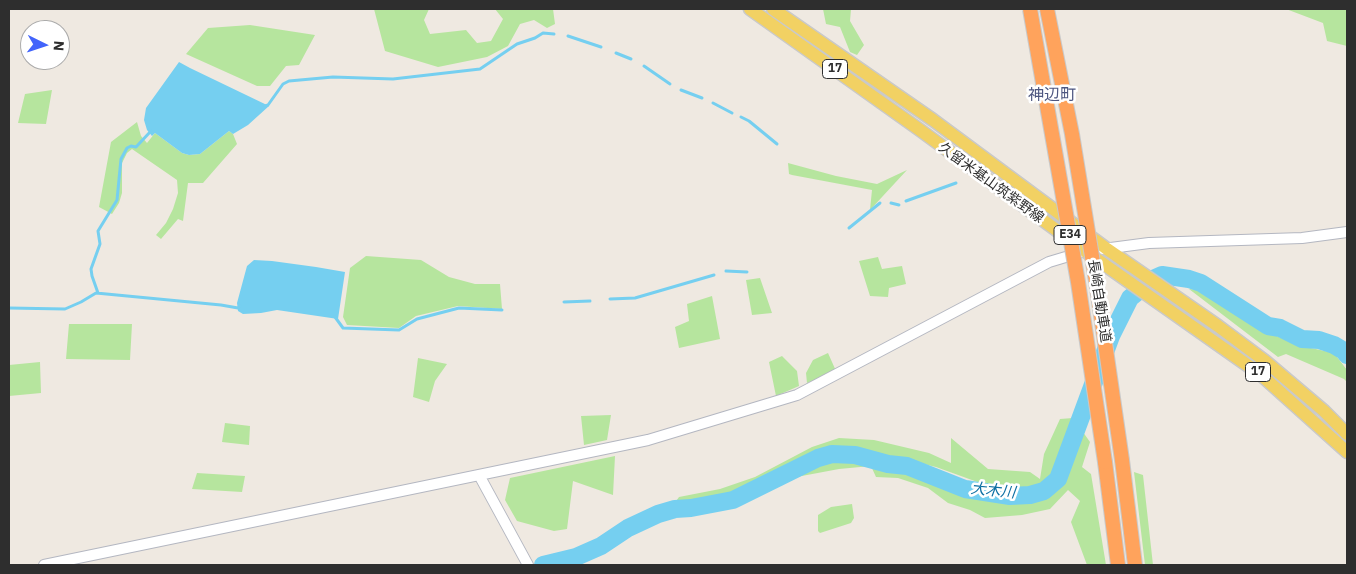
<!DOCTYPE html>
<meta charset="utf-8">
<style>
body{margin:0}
#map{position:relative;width:1356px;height:574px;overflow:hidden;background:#efe9e1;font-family:"IBM Plex Sans",sans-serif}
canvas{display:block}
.frame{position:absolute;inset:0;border:10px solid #2e2e2e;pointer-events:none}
.north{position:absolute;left:20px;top:20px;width:50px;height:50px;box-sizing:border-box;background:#fff;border:1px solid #ababab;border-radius:50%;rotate:94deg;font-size:14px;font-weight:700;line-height:20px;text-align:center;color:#2e2e2e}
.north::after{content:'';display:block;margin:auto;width:18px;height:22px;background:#4264fb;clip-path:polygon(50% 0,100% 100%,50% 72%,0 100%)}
</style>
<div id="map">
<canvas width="1356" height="574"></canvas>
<div class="frame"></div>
<div class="north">N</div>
</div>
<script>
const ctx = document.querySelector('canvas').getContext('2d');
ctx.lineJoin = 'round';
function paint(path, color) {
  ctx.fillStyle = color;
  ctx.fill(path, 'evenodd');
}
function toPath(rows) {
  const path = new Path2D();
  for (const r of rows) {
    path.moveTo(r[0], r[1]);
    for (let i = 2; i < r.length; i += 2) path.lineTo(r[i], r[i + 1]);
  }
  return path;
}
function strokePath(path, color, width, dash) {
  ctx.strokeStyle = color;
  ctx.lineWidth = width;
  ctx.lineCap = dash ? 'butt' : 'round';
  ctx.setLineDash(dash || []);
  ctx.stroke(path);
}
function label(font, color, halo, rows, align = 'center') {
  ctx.font = font + ' "IBM Plex Sans","Noto Sans JP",sans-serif';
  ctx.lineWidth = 5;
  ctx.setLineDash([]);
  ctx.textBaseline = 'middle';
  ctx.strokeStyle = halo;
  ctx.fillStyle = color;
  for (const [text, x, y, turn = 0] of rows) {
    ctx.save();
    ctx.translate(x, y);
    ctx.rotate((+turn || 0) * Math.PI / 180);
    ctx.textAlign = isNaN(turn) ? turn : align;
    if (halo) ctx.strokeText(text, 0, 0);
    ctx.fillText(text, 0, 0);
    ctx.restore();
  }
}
paint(toPath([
 [374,9,429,9,424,20,430,34,466,30,477,43,491,41,503,19,495,9,553,9,555,24,547,28,534,20,520,24,508,46,487,57,438,67,385,51],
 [823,9,851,9,850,21,864,45,857,55,850,52,840,27,826,24],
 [1286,9,1347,9,1347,46,1327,41,1323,23],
 [250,25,315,35,299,65,286,66,270,86,257,86,186,54,208,28],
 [52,90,46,124,18,123,25,94],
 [137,122,141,136,147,143,155,133,182,153,189,155,200,154,229,131,233,134,237,144,203,183,188,183,183,221,178,219,161,239,156,235,166,223,173,209,178,193,177,180,132,149,127,153,122,163,122,193,119,203,112,214,99,207,111,142],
 [788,163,836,176,877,184,907,170,870,210,872,190,792,175,789,174],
 [366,256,421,260,449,277,475,284,500,284,502,309,458,306,416,316,399,328,347,325,343,317,350,268],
 [878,257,882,269,902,266,906,284,889,288,888,297,870,296,859,261],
 [760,278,772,313,752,315,746,280],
 [1189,289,1203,290,1254,326,1297,345,1334,353,1347,370,1347,382,1344,379,1286,354,1278,357],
 [712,296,720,339,679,348,675,327,689,321,687,304],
 [69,324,132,324,130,360,66,359],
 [828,353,836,371,807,383,806,373,813,360],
 [782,356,797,371,799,386,776,396,769,362],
 [418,358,447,364,435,381,429,402,413,397],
 [40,362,41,393,9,396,9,365],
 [611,415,607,440,584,445,581,416],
 [1073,418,1090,442,1082,467,1091,474,1106,565,1087,565,1071,522,1080,501,1068,490,1050,509,1022,515,985,518,970,510,948,503,928,488,898,478,876,477,871,466,839,469,791,478,811,467,836,460,910,470,963,494,1009,499,1016,485,983,484,936,467,866,450,833,449,817,454,729,497,693,504,674,504,679,497,720,489,755,477,812,447,839,438,874,440,929,453,951,463,951,438,988,469,1030,472,1040,479,1044,454,1060,419],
 [225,423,250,426,249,445,222,442],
 [615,456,613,495,573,481,567,529,554,531,517,521,505,500,510,478],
 [1134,472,1143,475,1153,565,1145,565],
 [197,473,245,476,242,492,192,489],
 [852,504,854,518,851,523,820,533,818,531,818,515,831,507]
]), '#b6e59e');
paint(toPath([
 [179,62,190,68,269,106,248,125,233,134,229,131,200,154,189,155,182,153,155,133,152,136,147,130,144,120,146,108],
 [254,260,272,261,316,267,345,272,338,319,277,310,261,313,243,314,238,311,237,303,247,266]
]), '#75cff0');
strokePath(toPath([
 [568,36,601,47],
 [616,53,631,59],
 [644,66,670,84],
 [681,90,702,98],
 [713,103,732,113],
 [265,106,268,105,283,84,289,81,333,77,393,79,480,69,517,44,535,38,543,33,554,34],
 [741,117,749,121,777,144],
 [906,201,956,183],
 [891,203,899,205],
 [849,228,880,203],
 [726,271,747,272],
 [98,293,92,276,91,269,100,244,98,231,117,200,121,159,127,148,131,146,136,147,151,131],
 [610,299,635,298,714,275],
 [564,302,590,301],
 [9,308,65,309,81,302,96,293,221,305,238,308,240,306],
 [335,317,343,328,399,330,417,319,459,308,502,310]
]), '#75cff0', 3);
strokePath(toPath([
 [543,565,576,557,601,546,628,528,658,514,675,509,691,508,733,500,818,458,832,454,855,455,888,464,907,466,965,489,1010,496,1030,495,1044,491,1058,479,1111,336,1130,298,1153,279,1162,275,1189,279,1201,283,1268,326,1280,328,1302,339,1319,340,1334,345,1344,351,1347,355]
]), '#75cff0', 18);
const minor = toPath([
 [1103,249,1149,243,1302,238,1347,232],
 [479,475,528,565],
 [44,565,648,440,797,395,1049,262,1079,253]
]);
const major = toPath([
 [750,9,920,130,1085,251,1260,374,1347,452],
 [773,9,933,120,1107,249,1218,326,1265,361,1324,411,1347,434]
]);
const highway = toPath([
 [1122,460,1135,565],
 [1105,462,1118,565]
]);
strokePath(minor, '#b4b7c1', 12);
strokePath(major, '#c9c9c9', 15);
strokePath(highway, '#c9c9c9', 16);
strokePath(minor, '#fff', 10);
strokePath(major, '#f2d163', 12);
strokePath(highway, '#ffa35c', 14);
const highwayBridge = toPath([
 [1030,9,1078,282,1105,462],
 [1047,9,1072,134,1096,281,1122,460]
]);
strokePath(highwayBridge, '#c9c9c9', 16, []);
strokePath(highwayBridge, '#ffa35c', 14);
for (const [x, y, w] of [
 [835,69,25],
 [1070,235,32],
 [1258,372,25]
]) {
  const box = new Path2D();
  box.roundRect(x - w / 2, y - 9.5, w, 19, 4);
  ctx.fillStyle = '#fff';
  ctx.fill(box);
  strokePath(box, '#2e2e2e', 1);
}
label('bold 12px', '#2e2e2e', null, [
 ["17",835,69],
 ["E34",1070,235],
 ["17",1258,372]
]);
label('14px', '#2e2e2e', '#fff', [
 ["久留米基山筑紫野線",991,183,36],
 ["長崎自動車道",1099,301,81]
]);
label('italic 15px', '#0d6fa3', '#fff', [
 ["大木川",993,491,6]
]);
label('16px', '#4d5680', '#fff', [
 ["神辺町",1052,95]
]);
</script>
